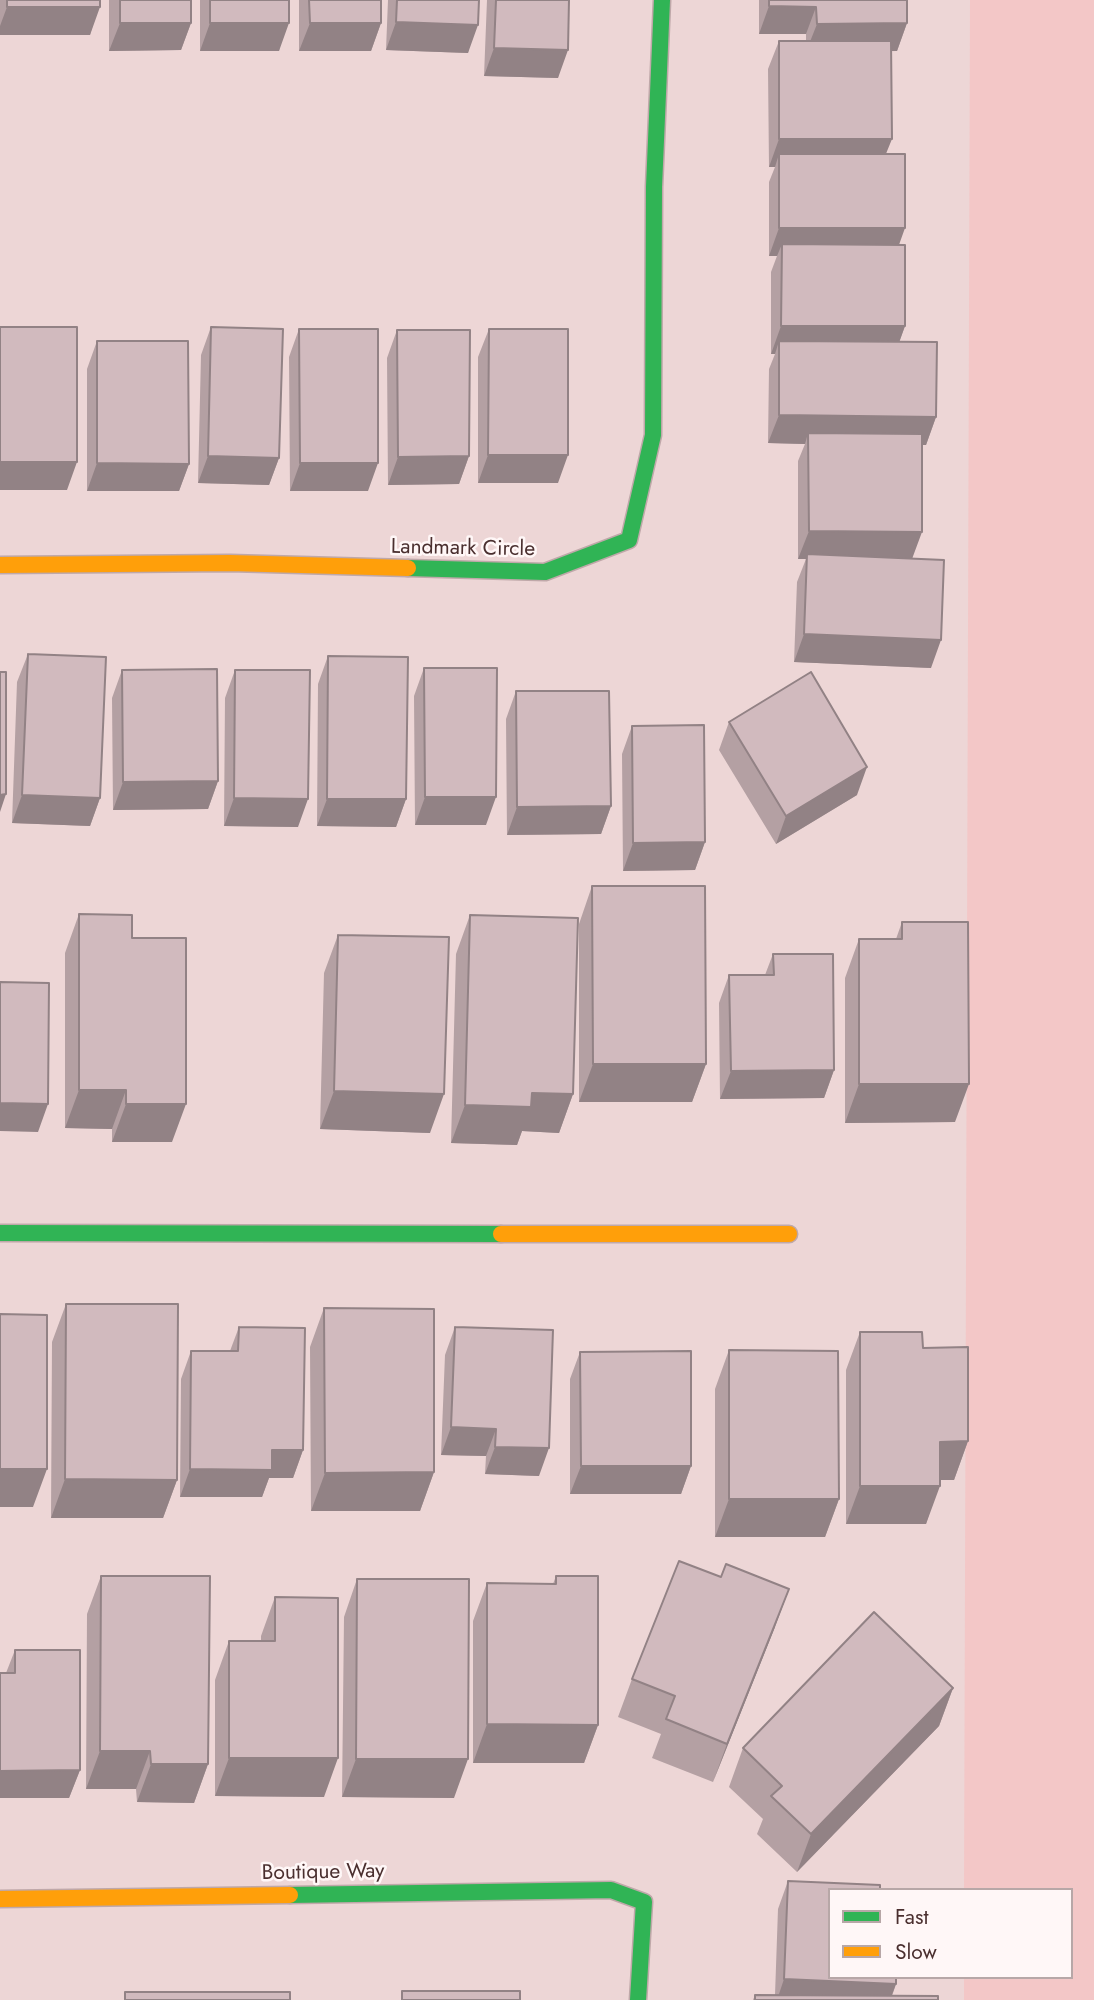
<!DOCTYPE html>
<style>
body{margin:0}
#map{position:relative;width:1094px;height:2000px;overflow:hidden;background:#edd6d6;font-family:Jost,sans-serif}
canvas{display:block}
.legend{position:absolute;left:828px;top:1888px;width:245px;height:91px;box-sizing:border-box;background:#fff7f7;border:2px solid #b7a7a7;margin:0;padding:9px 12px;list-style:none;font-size:21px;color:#4a2f2f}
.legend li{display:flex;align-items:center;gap:14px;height:35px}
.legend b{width:35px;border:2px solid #b7a7a7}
</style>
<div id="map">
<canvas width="1094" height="2000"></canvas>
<ul class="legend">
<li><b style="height:9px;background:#30b455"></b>Fast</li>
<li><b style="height:9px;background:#ff9f0a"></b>Slow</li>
</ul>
</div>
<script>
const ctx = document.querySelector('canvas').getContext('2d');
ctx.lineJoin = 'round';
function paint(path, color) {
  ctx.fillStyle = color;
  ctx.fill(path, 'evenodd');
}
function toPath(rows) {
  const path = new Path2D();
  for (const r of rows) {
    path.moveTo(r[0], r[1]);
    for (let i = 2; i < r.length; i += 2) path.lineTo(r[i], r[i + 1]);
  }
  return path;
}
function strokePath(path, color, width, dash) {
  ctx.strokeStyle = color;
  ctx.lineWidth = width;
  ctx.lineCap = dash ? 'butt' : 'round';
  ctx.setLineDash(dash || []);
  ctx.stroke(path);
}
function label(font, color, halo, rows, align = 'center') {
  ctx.font = font + ' Jost,sans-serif';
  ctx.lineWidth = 5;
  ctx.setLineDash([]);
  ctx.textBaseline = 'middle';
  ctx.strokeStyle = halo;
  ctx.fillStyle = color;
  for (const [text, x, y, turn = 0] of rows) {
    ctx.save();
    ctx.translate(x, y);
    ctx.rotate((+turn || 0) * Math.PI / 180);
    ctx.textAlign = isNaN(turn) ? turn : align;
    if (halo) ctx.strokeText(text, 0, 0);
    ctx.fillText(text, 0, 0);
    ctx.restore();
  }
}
paint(toPath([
 [970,0,1094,0,1094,2000,964,2000,964,1977,1071,1977,1071,1890,964,1890]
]), '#f3c7c7');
const fast = toPath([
 [408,568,545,572,629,540,653,435,654,187,662,0],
 [0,1233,501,1234],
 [290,1895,611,1890,644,1902,638,2000]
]);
const slow = toPath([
 [0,565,230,563,408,568],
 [501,1234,789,1234],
 [0,1899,290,1895]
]);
strokePath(fast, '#bfa8a9', 19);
strokePath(slow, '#bfa8a9', 19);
strokePath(fast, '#30b455', 16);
strokePath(slow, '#ff9f0a', 16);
paint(toPath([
 [0,0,100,0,90,35,0,35],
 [109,0,191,0,191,23,181,50,109,51],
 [200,0,289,0,279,51,200,51],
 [299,0,381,0,381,23,371,51,299,51],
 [388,0,479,0,468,53,386,50],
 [487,0,569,0,558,78,484,76],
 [759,0,907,0,907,23,897,51,891,51,886,154,899,245,905,326,899,342,936,417,926,445,922,445,912,559,931,668,794,662,797,582,806,559,798,559,798,461,805,444,768,443,769,369,775,354,771,354,771,272,777,256,769,256,769,182,775,167,769,167,768,69,779,41,806,41,806,34,759,34],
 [211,327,279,458,269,485,198,483,201,355],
 [299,329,368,491,290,491,289,357],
 [489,329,558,483,478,483,478,357],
 [397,330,469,456,459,484,388,485,387,358],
 [97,341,189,464,179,491,87,491,87,369],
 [28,654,100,798,90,826,12,823,17,682],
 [328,656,406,799,396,827,317,826,318,684],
 [424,668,486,825,415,825,414,696],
 [122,670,218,781,208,809,113,810,112,698],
 [235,670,298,827,224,826,225,698],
 [516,691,611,806,601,834,507,835,506,719],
 [729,722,857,795,776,844,719,750],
 [632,726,705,842,695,870,623,871,622,754],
 [592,886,706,1064,692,1102,579,1102,579,924],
 [79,914,132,938,172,1142,112,1142,112,1129,65,1128,65,953],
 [470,915,573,1094,559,1133,522,1131,517,1145,451,1143,456,954],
 [902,922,955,1122,845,1123,845,978,859,939,896,939],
 [338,935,430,1133,320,1129,324,973],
 [773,954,834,1070,824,1098,720,1099,719,1003,729,975,765,975],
 [66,1304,177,1480,163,1518,51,1518,52,1342],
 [324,1308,434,1472,420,1511,311,1511,310,1347],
 [239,1327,303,1450,293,1478,269,1478,262,1497,180,1497,181,1379,191,1351,230,1351],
 [455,1327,539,1476,485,1474,486,1456,441,1455,445,1355],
 [860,1332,923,1348,968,1441,954,1480,940,1480,926,1524,846,1524,846,1370],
 [729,1350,839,1499,825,1537,715,1537,715,1389],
 [580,1352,691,1466,681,1494,570,1494,570,1379],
 [101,1576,208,1764,194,1803,137,1802,136,1789,86,1789,87,1614],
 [556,1576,598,1725,584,1763,473,1763,473,1621,487,1583,553,1584],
 [357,1579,454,1798,342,1797,344,1617],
 [275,1597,324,1797,215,1796,215,1680,229,1641,261,1641,261,1636],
 [775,1627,713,1782,652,1758,661,1734,618,1717,632,1679],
 [15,1650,80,1770,69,1798,6,1673],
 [953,1688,939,1726,797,1872,757,1834,763,1819,729,1787,743,1748],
 [788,1881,830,1890,896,1984,892,1996,938,2000,753,2000,755,1995,775,1995,778,1909]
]), '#b4a0a3');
paint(toPath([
 [769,6,816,7,806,34,759,34],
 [7,7,100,7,90,35,0,35,0,26],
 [396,22,478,25,468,53,386,50],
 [120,23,191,23,181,50,109,51],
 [210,23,289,23,279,51,200,51],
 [310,23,381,23,371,51,299,51],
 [907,23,897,51,806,52,817,24],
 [494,48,568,50,558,78,484,76],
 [779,139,892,139,881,166,779,154,775,167,769,167],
 [779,228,905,228,895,256,782,244,777,256,769,256],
 [781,326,905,326,895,354,779,341,775,354,771,354],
 [779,415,936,417,926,445,808,444,808,433,805,444,768,443],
 [488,455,568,455,558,483,478,483],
 [208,456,279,458,269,485,198,483],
 [469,456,459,484,388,485,398,457],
 [0,462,77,462,67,490,0,490],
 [97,463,189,464,179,491,87,491],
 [300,463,378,463,368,491,290,491],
 [809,531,922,532,912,559,807,554,806,559,798,559],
 [804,634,941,640,931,668,794,662],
 [867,767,857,795,776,844,786,816],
 [218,781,208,809,113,810,123,782],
 [6,794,0,812,0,795],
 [22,795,100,798,90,826,12,823],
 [425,797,496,797,486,825,415,825],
 [234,798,308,799,298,827,224,826],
 [327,799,406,799,396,827,317,826],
 [611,806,601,834,507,835,517,807],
 [705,842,695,870,623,871,633,843],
 [593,1064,706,1064,692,1102,579,1102],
 [834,1070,824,1098,720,1099,731,1071],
 [859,1084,969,1084,955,1122,845,1123],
 [79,1090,126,1090,112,1129,65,1128],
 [334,1091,444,1094,430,1133,320,1129],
 [532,1093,573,1094,559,1133,522,1131,517,1145,451,1143,465,1105],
 [0,1103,48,1104,38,1132,0,1131],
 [126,1104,186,1104,172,1142,112,1142],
 [451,1427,496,1429,486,1456,441,1455],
 [968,1441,954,1480,926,1480,940,1442],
 [495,1447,549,1448,539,1476,485,1474],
 [272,1450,303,1450,293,1478,269,1478,262,1497,180,1497,190,1469],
 [581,1466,691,1466,681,1494,570,1494],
 [0,1469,47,1469,33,1507,0,1507],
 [434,1472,420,1511,311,1511,325,1473],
 [65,1479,177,1480,163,1518,51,1518],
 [860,1486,940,1486,926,1524,846,1524],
 [729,1499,839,1499,825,1537,715,1537],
 [789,1589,775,1627,713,1782,727,1744],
 [953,1688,939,1726,797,1872,811,1834],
 [487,1724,598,1725,584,1763,473,1763],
 [100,1751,150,1751,136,1789,86,1789],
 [229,1758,338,1758,324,1797,215,1796],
 [356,1759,468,1759,454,1798,342,1797],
 [151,1764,208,1764,194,1803,137,1802],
 [80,1770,69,1798,0,1798,0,1771],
 [784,1979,896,1984,890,2000,777,2000]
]), '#928285');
const building = toPath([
 [7,0,100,0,100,7,7,7,7,0],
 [120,0,191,0,191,23,120,23,120,0],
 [210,0,289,0,289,23,210,23,210,0],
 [309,0,381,0,381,23,310,23,309,0],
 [397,0,479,0,478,25,396,22,397,0],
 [496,0,569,0,568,50,494,48,496,0],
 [769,0,907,0,907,23,817,24,816,7,769,6,769,0],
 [779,41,891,41,892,139,779,139,779,41],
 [779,154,905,154,905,228,779,228,779,154],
 [782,244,905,245,905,326,781,326,782,244],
 [0,327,77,327,77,462,0,462,0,327],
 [211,327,283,329,279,458,208,456,211,327],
 [299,329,378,329,378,463,300,463,299,329],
 [489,329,568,329,568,455,488,455,489,329],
 [397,330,470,330,469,456,398,457,397,330],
 [97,341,188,341,189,464,97,463,97,341],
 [779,341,937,342,936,417,779,415,779,341],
 [808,433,922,434,922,532,809,531,808,433],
 [807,554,944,560,941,640,804,634,807,554],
 [28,654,106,657,100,798,22,795,28,654],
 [328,656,408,657,406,799,327,799,328,656],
 [424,668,497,668,496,797,425,797,424,668],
 [217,669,218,781,123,782,122,670,217,669],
 [235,670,310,670,308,799,234,798,235,670],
 [0,672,6,672,6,794,0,795,0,672],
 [811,672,867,767,786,816,729,722,811,672],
 [516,691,609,691,611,806,517,807,516,691],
 [704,725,705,842,633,843,632,726,704,725],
 [592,886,705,886,706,1064,593,1064,592,886],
 [79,914,132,915,132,938,186,938,186,1104,126,1104,126,1090,79,1090,79,914],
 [470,915,578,918,573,1094,532,1093,531,1107,465,1105,470,915],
 [902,922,968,922,969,1084,859,1084,859,939,902,939,902,922],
 [338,935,449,937,444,1094,334,1091,338,935],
 [773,954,833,954,834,1070,731,1071,729,975,774,975,773,954],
 [0,982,49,983,48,1104,0,1103,0,982],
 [66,1304,178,1304,177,1480,65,1479,66,1304],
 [324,1308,434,1309,434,1472,325,1473,324,1308],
 [0,1314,47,1315,47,1469,0,1469,0,1314],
 [239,1327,305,1328,303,1450,272,1450,272,1470,190,1469,191,1351,238,1351,239,1327],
 [455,1327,553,1330,549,1448,495,1447,496,1429,451,1427,455,1327],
 [860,1332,922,1332,923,1348,968,1347,968,1441,940,1442,940,1486,860,1486,860,1332],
 [729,1350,838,1351,839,1499,729,1499,729,1350],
 [691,1351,691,1466,581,1466,580,1352,691,1351],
 [679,1561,721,1577,726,1564,789,1589,727,1744,666,1719,675,1696,632,1679,679,1561],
 [101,1576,210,1576,208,1764,151,1764,150,1751,100,1751,101,1576],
 [556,1576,598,1576,598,1725,487,1724,487,1583,556,1584,556,1576],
 [357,1579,469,1579,468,1759,356,1759,357,1579],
 [275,1597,338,1598,338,1758,229,1758,229,1641,275,1641,275,1597],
 [874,1612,953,1688,811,1834,771,1796,782,1786,743,1748,874,1612],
 [15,1650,80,1650,80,1770,0,1771,0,1673,15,1673,15,1650],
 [788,1881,880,1885,880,1890,830,1890,830,1977,896,1977,896,1984,784,1979,788,1881],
 [402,1991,520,1991,520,2000,402,2000,402,1991],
 [125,1992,290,1992,290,2000,125,2000,125,1992],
 [755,1995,938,1996,938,2000,755,2000,755,1995]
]);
paint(building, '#d1babe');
strokePath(building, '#928285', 2);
label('21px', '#4a2f2f', '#fff7f7', [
 ["Landmark Circle",463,549,1],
 ["Boutique Way",323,1873,-1]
]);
</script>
